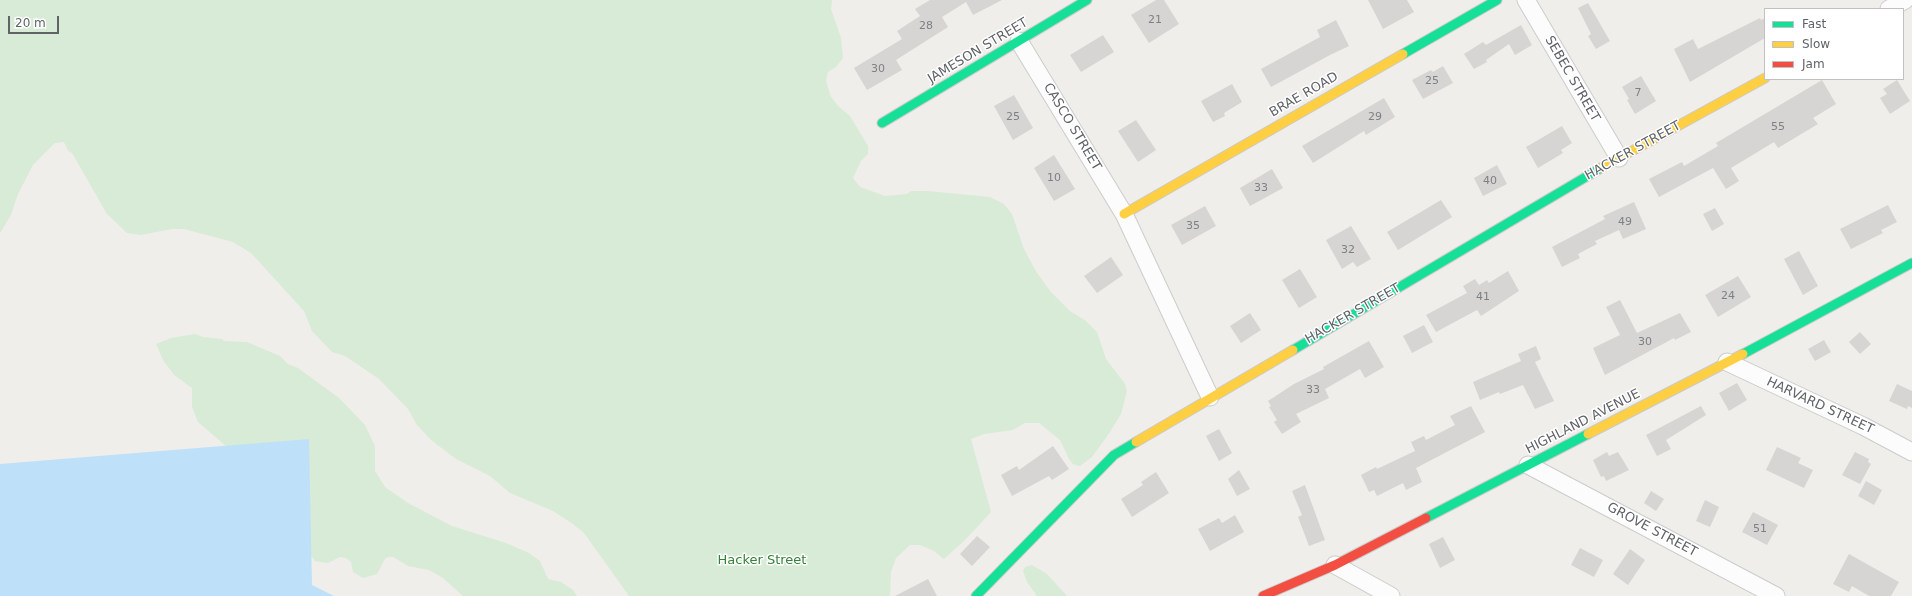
<!DOCTYPE html>
<style>
body{margin:0}
#map{position:relative;width:1912px;height:596px;overflow:hidden;background:#efeeea;font-family:"DejaVu Sans",sans-serif}
canvas{display:block}
.legend{position:absolute;left:1764px;top:8px;width:140px;height:72px;box-sizing:border-box;background:#fff;border:1px solid #bfc1c3;margin:0;padding:5px 7px;list-style:none;font-size:12px;color:#5f6368}
.legend li{display:flex;align-items:center;gap:8px;height:20px}
.legend b{width:20px;border:1px solid #bfc1c3}
.scale{position:absolute;left:8px;top:16px;width:51px;height:18px;box-sizing:border-box;border:2px solid #5f6368;border-top:0;padding-left:5px;font-size:12px;line-height:14px;white-space:nowrap;color:#5f6368;-webkit-text-stroke:3px #fff;paint-order:stroke}
</style>
<div id="map">
<canvas width="1912" height="596"></canvas>
<ul class="legend">
<li><b style="height:5px;background:#16e098"></b>Fast</li>
<li><b style="height:5px;background:#ffcf43"></b>Slow</li>
<li><b style="height:5px;background:#f24e42"></b>Jam</li>
</ul>
<div class="scale">20 m</div>
</div>
<script>
const ctx = document.querySelector('canvas').getContext('2d');
ctx.lineJoin = 'round';
function paint(path, color) {
  ctx.fillStyle = color;
  ctx.fill(path, 'evenodd');
}
function toPath(rows) {
  const path = new Path2D();
  for (const r of rows) {
    path.moveTo(r[0], r[1]);
    for (let i = 2; i < r.length; i += 2) path.lineTo(r[i], r[i + 1]);
  }
  return path;
}
function strokePath(path, color, width, dash) {
  ctx.strokeStyle = color;
  ctx.lineWidth = width;
  ctx.lineCap = dash ? 'butt' : 'round';
  ctx.setLineDash(dash || []);
  ctx.stroke(path);
}
function label(font, color, halo, rows, align = 'center') {
  ctx.font = font + ' "DejaVu Sans",sans-serif';
  ctx.lineWidth = 3;
  ctx.setLineDash([]);
  ctx.textBaseline = 'middle';
  ctx.strokeStyle = halo;
  ctx.fillStyle = color;
  for (const [text, x, y, turn = 0] of rows) {
    ctx.save();
    ctx.translate(x, y);
    ctx.rotate((+turn || 0) * Math.PI / 180);
    ctx.textAlign = isNaN(turn) ? turn : align;
    if (halo) ctx.strokeText(text, 0, 0);
    ctx.fillText(text, 0, 0);
    ctx.restore();
  }
}
paint(toPath([
 [0,0,832,0,831,9,841,38,843,58,836,67,828,72,826,81,831,97,838,106,850,116,868,146,868,154,861,161,853,178,860,187,885,196,907,194,911,191,927,191,990,197,1004,204,1012,214,1024,249,1037,273,1051,292,1070,311,1086,321,1097,332,1106,359,1125,384,1127,391,1121,414,1110,432,1092,457,1080,466,1073,464,1069,459,1060,440,1039,423,1025,423,1013,430,984,434,971,439,991,512,965,540,944,559,934,551,920,545,910,545,896,558,891,572,890,596,629,596,584,533,573,524,553,511,510,493,490,476,456,459,431,440,417,425,408,409,379,379,345,356,332,352,312,331,304,311,251,253,233,242,184,229,172,229,141,235,127,233,107,214,72,153,68,151,64,142,55,143,33,165,18,194,11,215,0,233,0,240],
 [195,334,203,337,222,339,224,341,247,342,280,356,288,364,298,368,339,398,365,425,375,446,375,471,385,487,408,503,452,526,506,543,529,553,540,561,548,579,561,582,573,590,577,596,463,596,443,578,429,570,408,566,393,557,388,557,385,559,377,574,363,578,353,572,351,562,346,558,340,557,328,563,315,561,242,460,198,422,192,407,192,388,174,375,163,360,156,344,171,338],
 [1032,565,1047,574,1067,596,1037,596,1027,582,1023,571,1025,567]
]), '#d8ebd6');
paint(toPath([
 [309,439,312,585,334,596,0,596,0,464]
]), '#bfe0f9');
paint(toPath([
 [930,0,1002,0,973,15,966,2,942,17,948,27,896,60,902,70,867,90,854,68,902,39,897,31,920,16,915,9],
 [1156,0,1164,0,1179,24,1149,43,1131,15],
 [1368,0,1407,0,1414,12,1383,29],
 [1588,3,1610,41,1596,49,1588,36,1591,34,1578,8],
 [1760,18,1761,20,1765,18,1765,38,1690,82,1674,49,1693,39,1698,49],
 [1336,20,1349,46,1330,55,1271,87,1261,69,1320,37,1317,30],
 [1521,25,1532,45,1515,55,1509,44,1486,60,1487,62,1474,69,1464,54,1483,42,1486,45],
 [1103,35,1114,52,1081,72,1070,55],
 [1443,66,1453,83,1423,99,1412,80,1431,70,1433,72],
 [1641,76,1656,101,1635,114,1627,100,1629,99,1622,87],
 [1822,80,1836,104,1813,118,1818,124,1778,148,1774,142,1731,168,1739,181,1726,189,1713,168,1659,197,1649,179,1682,162,1684,166,1718,146,1716,143],
 [1897,80,1910,101,1890,114,1880,98,1887,94,1883,89],
 [1232,84,1242,102,1224,113,1225,116,1213,122,1201,101],
 [1014,95,1033,128,1013,140,994,106],
 [1384,98,1395,117,1366,135,1364,131,1313,163,1302,146],
 [1136,120,1156,150,1138,162,1118,131],
 [1562,126,1572,143,1561,150,1563,153,1538,168,1526,147],
 [1054,155,1075,189,1054,201,1034,168],
 [1497,165,1507,184,1483,196,1474,178],
 [1272,169,1283,188,1250,206,1240,188],
 [1441,200,1452,217,1398,250,1387,232],
 [1634,202,1646,229,1623,239,1619,230,1595,241,1597,244,1578,254,1580,258,1562,267,1552,247,1605,219,1603,216],
 [1888,205,1897,222,1881,230,1883,233,1851,249,1840,229],
 [1205,206,1216,226,1182,245,1171,225],
 [1715,208,1724,224,1712,231,1703,214],
 [1351,226,1371,259,1357,267,1353,262,1342,269,1326,240],
 [1799,251,1818,286,1803,295,1784,259],
 [1111,257,1123,275,1097,293,1084,276],
 [1300,269,1317,297,1299,308,1282,280],
 [1508,271,1519,291,1481,316,1477,310,1436,332,1426,315,1467,293,1463,286,1475,279,1479,285,1487,280,1489,283],
 [1738,276,1751,297,1718,317,1705,295],
 [1620,300,1637,333,1680,313,1691,332,1675,340,1674,338,1605,375,1593,348,1620,335,1606,307],
 [1250,313,1261,330,1241,343,1230,326],
 [1424,325,1433,342,1412,353,1403,336],
 [1860,332,1871,344,1860,354,1849,342],
 [1824,340,1831,352,1815,361,1808,349],
 [1369,341,1384,367,1365,378,1360,369,1325,389,1329,398,1296,414,1301,422,1282,434,1274,422,1277,420,1269,407,1271,406,1268,401,1294,384,1324,369,1323,367],
 [1536,346,1541,359,1535,362,1554,401,1535,409,1523,385,1500,394,1499,392,1480,400,1473,382,1521,361,1518,354],
 [1737,383,1747,400,1729,411,1719,393],
 [1897,384,1912,391,1912,408,1908,406,1907,409,1889,401],
 [1471,406,1485,432,1416,468,1422,482,1406,490,1403,483,1377,496,1374,490,1369,492,1361,475,1376,467,1377,469,1415,451,1411,442,1424,436,1426,440,1455,425,1450,416],
 [1701,406,1706,415,1666,440,1671,449,1657,456,1646,435],
 [1219,429,1232,453,1219,461,1206,436],
 [1053,446,1069,469,1052,480,1049,476,1012,496,1001,475,1017,466,1019,470],
 [1777,447,1801,458,1798,463,1813,470,1804,488,1766,470],
 [1607,452,1609,456,1618,452,1629,470,1606,481,1604,476,1601,477,1593,460],
 [1855,452,1869,459,1868,462,1871,464,1860,484,1842,475],
 [1239,470,1250,489,1237,496,1228,479],
 [1156,472,1169,493,1132,517,1121,499,1143,485,1141,482],
 [1866,481,1882,490,1874,505,1858,496],
 [1305,485,1325,540,1309,546,1298,517,1302,515,1292,491],
 [1651,491,1664,499,1656,511,1644,503],
 [1705,500,1719,507,1710,527,1696,521],
 [1753,512,1778,525,1767,545,1742,532],
 [1235,515,1244,532,1210,551,1198,529,1219,518,1222,523],
 [977,536,990,547,972,566,960,554],
 [1443,537,1455,560,1440,568,1429,544],
 [1580,548,1603,560,1594,577,1571,565],
 [1630,549,1645,560,1628,585,1613,574],
 [1849,554,1899,582,1891,596,1869,596,1852,586,1849,592,1833,584],
 [928,579,937,596,895,596]
]), '#d6d5d3');
const street = toPath([
 [1526,0,1619,158],
 [1889,9,1905,0],
 [1019,41,1124,214,1210,397],
 [1727,362,1863,426,1912,452],
 [1528,465,1776,596],
 [1335,565,1391,596]
]);
const fast = toPath([
 [1403,54,1497,0],
 [882,123,1087,0],
 [1293,350,1601,168],
 [1743,354,1912,263],
 [1426,518,1588,434],
 [976,596,1114,455,1136,442]
]);
const slow = toPath([
 [1601,168,1765,78],
 [1124,214,1403,54],
 [1588,434,1743,354],
 [1136,442,1293,350]
]);
const jam = toPath([
 [1263,596,1335,565,1426,518]
]);
strokePath(street, '#cbcccc', 19);
strokePath(fast, '#cacacb', 11);
strokePath(slow, '#cacacb', 11);
strokePath(jam, '#cacacb', 11);
strokePath(street, '#fdfcfc', 17);
strokePath(fast, '#16e098', 9);
strokePath(slow, '#ffcf43', 9);
strokePath(jam, '#f24e42', 9);
label('11px', '#7e8184', null, [
 ["21",1155,20],
 ["28",926,26],
 ["30",878,69],
 ["25",1432,81],
 ["7",1638,93],
 ["25",1013,117],
 ["29",1375,117],
 ["55",1778,127],
 ["10",1054,178],
 ["40",1490,181],
 ["33",1261,188],
 ["49",1625,222],
 ["35",1193,226],
 ["32",1348,250],
 ["24",1728,296],
 ["41",1483,297],
 ["30",1645,342],
 ["33",1313,390],
 ["51",1760,529]
]);
label('13px', '#5f6368', '#fff', [
 ["JAMESON STREET",978,51,-31],
 ["SEBEC STREET",1572,79,60],
 ["BRAE ROAD",1304,95,-30],
 ["CASCO STREET",1072,127,59],
 ["HACKER STREET",1633,151,-29],
 ["HACKER STREET",1353,314,-30],
 ["HARVARD STREET",1820,406,25],
 ["HIGHLAND AVENUE",1583,422,-27],
 ["GROVE STREET",1652,530,28]
]);
label('13px', '#348238', '#fff', [
 ["Hacker Street",762,561]
]);
</script>
